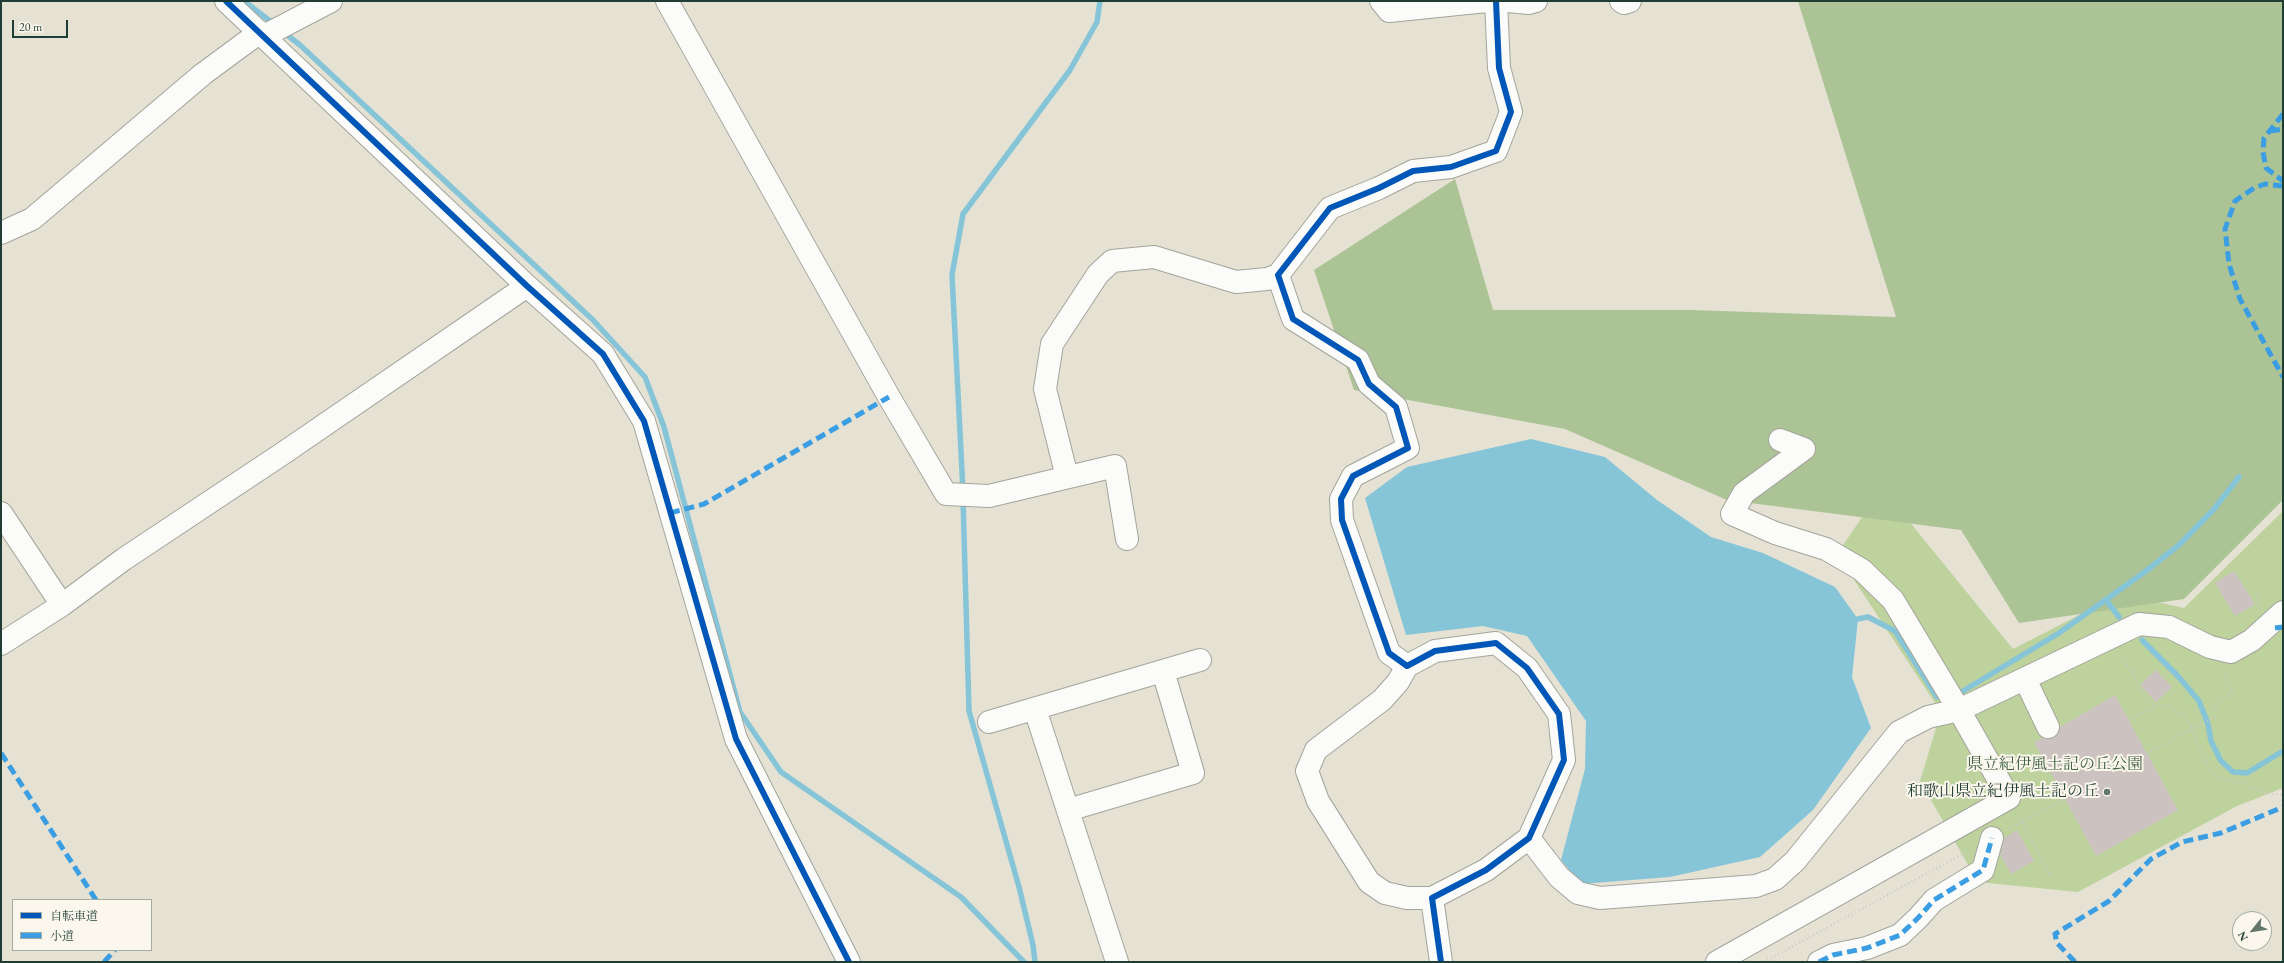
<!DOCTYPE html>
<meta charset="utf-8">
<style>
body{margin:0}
#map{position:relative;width:2284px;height:963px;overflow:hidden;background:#e5e2d4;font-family:"EB Garamond","Noto Serif JP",serif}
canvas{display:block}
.frame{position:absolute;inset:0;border:2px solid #1f3d34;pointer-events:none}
.legend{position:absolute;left:12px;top:899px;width:140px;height:52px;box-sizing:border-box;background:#fbf7ec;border:1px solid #a3ada2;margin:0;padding:5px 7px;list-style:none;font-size:12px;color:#1f3d34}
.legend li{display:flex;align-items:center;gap:8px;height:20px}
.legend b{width:20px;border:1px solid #a3ada2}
.north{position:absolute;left:2232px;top:911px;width:40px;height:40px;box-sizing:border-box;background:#fbf7ec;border:1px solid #a3ada2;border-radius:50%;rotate:240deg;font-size:11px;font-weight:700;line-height:16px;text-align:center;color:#1f3d34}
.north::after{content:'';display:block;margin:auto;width:14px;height:18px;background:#64776c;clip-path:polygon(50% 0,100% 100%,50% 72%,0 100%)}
.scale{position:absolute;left:12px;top:20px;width:56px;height:18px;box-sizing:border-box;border:2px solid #1f3d34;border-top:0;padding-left:5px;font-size:12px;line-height:14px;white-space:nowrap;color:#1f3d34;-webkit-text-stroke:3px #fbf7ec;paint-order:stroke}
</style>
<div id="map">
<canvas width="2284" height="963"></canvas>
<div class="frame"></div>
<ul class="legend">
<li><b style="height:5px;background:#0057b8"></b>自転車道</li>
<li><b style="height:5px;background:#3c9ee2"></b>小道</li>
</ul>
<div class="north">N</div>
<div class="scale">20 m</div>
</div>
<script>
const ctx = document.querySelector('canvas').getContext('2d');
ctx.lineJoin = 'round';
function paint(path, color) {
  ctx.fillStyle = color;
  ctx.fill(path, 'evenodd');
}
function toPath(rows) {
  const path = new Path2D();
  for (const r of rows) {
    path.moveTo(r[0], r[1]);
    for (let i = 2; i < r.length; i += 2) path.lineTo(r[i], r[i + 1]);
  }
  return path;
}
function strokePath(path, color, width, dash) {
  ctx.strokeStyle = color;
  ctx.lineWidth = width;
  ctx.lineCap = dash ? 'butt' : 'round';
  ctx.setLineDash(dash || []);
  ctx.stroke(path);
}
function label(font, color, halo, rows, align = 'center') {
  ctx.font = font + ' "EB Garamond","Noto Serif JP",serif';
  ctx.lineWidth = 4;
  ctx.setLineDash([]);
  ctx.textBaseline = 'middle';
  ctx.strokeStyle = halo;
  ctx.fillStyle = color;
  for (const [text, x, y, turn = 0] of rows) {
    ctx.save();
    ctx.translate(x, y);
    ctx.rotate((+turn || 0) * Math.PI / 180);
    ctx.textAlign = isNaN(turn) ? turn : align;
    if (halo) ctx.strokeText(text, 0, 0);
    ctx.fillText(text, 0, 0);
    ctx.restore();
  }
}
paint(toPath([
 [1882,488,2013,649,2120,594,2184,608,2283,511,2283,788,2237,806,2078,892,1978,882,1920,781,1941,712,1837,554]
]), '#bdd29d');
paint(toPath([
 [1798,1,2283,1,2283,500,2184,599,2019,623,1961,530,1727,500,1565,429,1354,390,1314,270,1455,179,1493,310,1692,310,1896,317]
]), '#acc395');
paint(toPath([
 [1531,439,1605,457,1657,500,1711,537,1763,553,1835,587,1858,619,1852,677,1871,728,1813,810,1760,857,1670,877,1581,884,1561,860,1585,769,1586,721,1527,636,1483,626,1406,635,1365,498,1407,467]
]), '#86c4d8');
strokePath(toPath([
 [244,1,274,24],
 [282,31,300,45,593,320,645,377,664,427,740,712,781,772,961,897,1024,962],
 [963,491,952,275,963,214,1070,70,1097,22,1100,1],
 [963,499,969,711,1019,887,1033,945,1035,962],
 [2106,600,2119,617],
 [1858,619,1868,617,1895,631,1937,697],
 [2142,640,2177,675,2199,701,2208,724,2211,741,2221,761,2233,772,2247,773,2283,751],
 [1963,691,2059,633,2146,571,2179,545,2214,509,2239,477]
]), '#86c4d8', 5.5);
paint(toPath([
 [2234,571,2255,604,2235,616,2215,583],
 [2156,670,2172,687,2156,702,2140,685],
 [2115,695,2178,810,2096,856,2034,742,2042,738,2054,738,2058,734,2060,727],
 [2017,830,2034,861,2011,874,2000,854,2004,838]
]), '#ccc2c0');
const minor = toPath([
 [226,1,527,286,603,354,644,421,736,739,849,962],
 [667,1,889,397,946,494,989,496,1115,466,1127,539],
 [1381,1,1389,11,1487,1],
 [1507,1,1529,3,1536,1],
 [1621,1,1624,3,1630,1],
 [264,36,331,1],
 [1,233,32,219,203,74,260,32],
 [1067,477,1045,389,1052,344,1098,274,1112,261,1154,257,1236,282,1267,279,1278,275],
 [1,513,62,605],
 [1,644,62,605,124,559,282,454,527,286],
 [1407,666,1398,682,1382,700,1316,750,1307,771,1318,801,1369,882,1385,893,1407,898,1432,898],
 [2025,679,2048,727],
 [1035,709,1117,962],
 [989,722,1200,660],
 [1068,810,1193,773,1163,671],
 [1529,838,1559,877,1578,893,1600,898,1756,886,1775,879,1795,861,1899,732,1928,717,1959,710,2139,624,2169,627,2210,647,2231,652,2252,640,2283,612],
 [1441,962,1432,898,1486,870,1529,838,1564,760,1559,714,1527,668,1496,643,1435,651,1407,666,1389,653,1342,520,1341,499,1353,476,1408,448,1396,407,1369,384,1358,360,1293,319,1278,275,1330,208,1379,188,1413,171,1451,167,1496,151,1511,112,1499,68,1496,1],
 [1717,962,2009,798,1959,710,1893,600,1862,570,1826,549,1775,533,1732,514,1744,493,1804,449,1780,440],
 [1819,962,1833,955,1867,948,1900,935,1918,918,1934,900,1983,870,1992,838]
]);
strokePath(minor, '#a3a49b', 24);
strokePath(toPath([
 [2259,606,2258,594,2261,588],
 [2251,607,2254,612],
 [2119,656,2132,672,2149,702,2155,706,2171,706,2187,719,2210,771,2227,781,2246,783,2259,792,2283,795],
 [2129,720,2155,706],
 [2147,753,2217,716,2214,706,2233,692,2224,672],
 [2018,816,2052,877],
 [2009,829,2065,799],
 [1764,962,1968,851]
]), '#c9cbc7', 2.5, [1, 3]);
strokePath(minor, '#fbfbf9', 22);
strokePath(toPath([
 [2283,114,2264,138,2263,152,2266,168,2283,181],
 [2270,131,2283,129],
 [2283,186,2265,184,2254,188,2235,201,2225,229,2229,264,2240,299,2283,377],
 [670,513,704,504,889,397],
 [2275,628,2283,627],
 [1,753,96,900],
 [104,962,115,950],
 [1819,962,1833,955,1867,948,1900,935,1918,918,1934,900,1983,870,1992,838],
 [2075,962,2057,943,2055,934,2109,901,2151,859,2182,842,2221,833,2283,807]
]), '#3c9ee2', 5, [10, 5]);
strokePath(toPath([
 [226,1,527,286,603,354,644,421,736,739,849,962],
 [1441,962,1432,898,1486,870,1529,838,1564,760,1559,714,1527,668,1496,643,1435,651,1407,666,1389,653,1342,520,1341,499,1353,476,1408,448,1396,407,1369,384,1358,360,1293,319,1278,275,1330,208,1379,188,1413,171,1451,167,1496,151,1511,112,1499,68,1496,1]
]), '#0057b8', 6);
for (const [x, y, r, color] of [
 [2107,792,4,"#64776c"]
]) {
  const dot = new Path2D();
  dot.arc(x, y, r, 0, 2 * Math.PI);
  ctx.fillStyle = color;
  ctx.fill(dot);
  strokePath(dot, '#fbf7ec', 1.5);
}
label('16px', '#3e5f43', '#fbf7ec', [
 ["県立紀伊風土記の丘公園",2055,765]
]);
label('16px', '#1f3d34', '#fbf7ec', [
 ["和歌山県立紀伊風土記の丘",2099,792]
], 'right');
</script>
